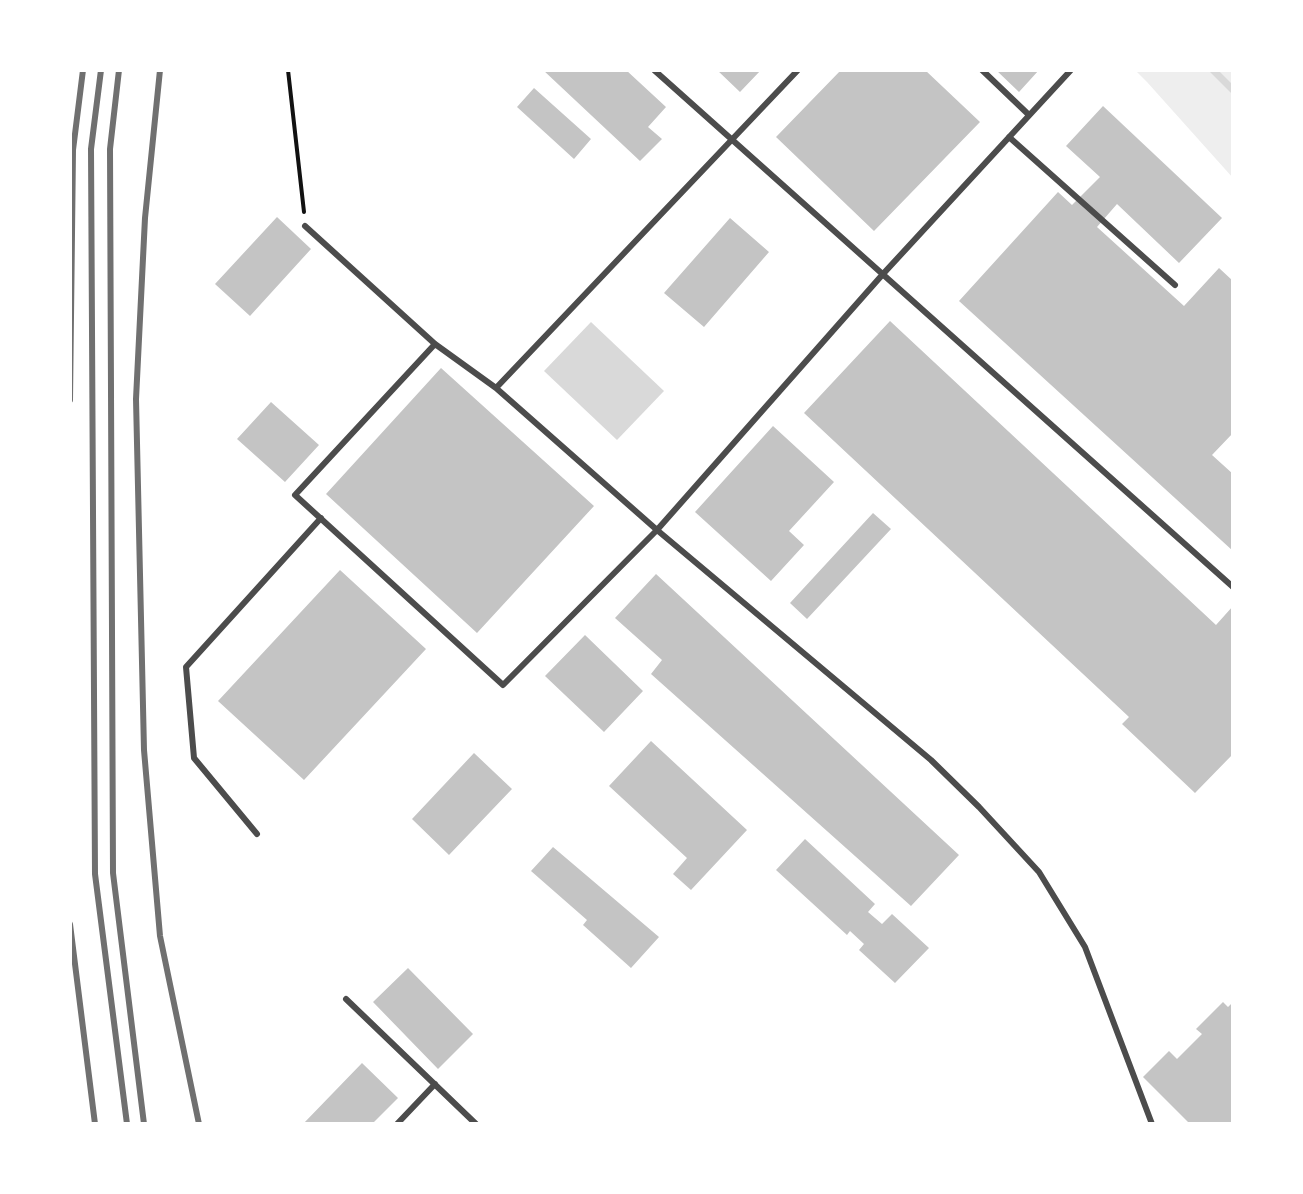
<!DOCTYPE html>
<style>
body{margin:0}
#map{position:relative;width:1303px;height:1194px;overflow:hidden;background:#fff;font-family:"Public Sans",sans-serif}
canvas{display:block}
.frame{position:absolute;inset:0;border:72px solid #fff;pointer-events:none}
</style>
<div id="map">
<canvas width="1303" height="1194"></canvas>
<div class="frame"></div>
</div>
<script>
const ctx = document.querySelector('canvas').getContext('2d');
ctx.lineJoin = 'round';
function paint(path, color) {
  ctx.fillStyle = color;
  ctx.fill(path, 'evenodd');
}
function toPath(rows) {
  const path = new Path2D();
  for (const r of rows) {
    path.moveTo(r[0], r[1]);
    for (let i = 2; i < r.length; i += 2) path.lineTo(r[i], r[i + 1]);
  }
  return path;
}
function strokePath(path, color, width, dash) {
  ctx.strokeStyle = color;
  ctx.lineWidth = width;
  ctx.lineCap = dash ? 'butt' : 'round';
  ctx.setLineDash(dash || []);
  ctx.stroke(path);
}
paint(toPath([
 [1135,70,1233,70,1233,178,1147,82]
]), '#eee');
paint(toPath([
 [591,322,664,391,617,440,544,371]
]), '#d9d9d9');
strokePath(toPath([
 [1213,70,1233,90]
]), '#d9d9d9', 7);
paint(toPath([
 [543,70,626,70,666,107,648,127,662,139,640,161],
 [717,70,761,70,740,92],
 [841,70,925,70,980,122,874,231,776,137],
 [996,70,1039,70,1019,92],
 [534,88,591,139,574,159,517,107],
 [1103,106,1222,218,1179,263,1117,204,1097,227,1184,306,1219,268,1233,281,1233,433,1212,455,1233,474,1233,551,959,301,1058,192,1072,205,1100,177,1066,146],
 [277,217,311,249,250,316,215,284],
 [730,218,769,252,704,327,664,293],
 [890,321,1216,625,1233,606,1233,754,1195,793,1122,724,1129,717,804,413],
 [441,368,594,506,477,633,326,494],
 [271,402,319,445,285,482,237,439],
 [773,426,834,482,789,531,804,545,771,581,695,512],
 [873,513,891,529,807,619,790,603],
 [340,570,426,649,304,780,218,701],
 [656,574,959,855,911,906,651,674,662,660,615,618],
 [585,635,643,691,604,732,545,676],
 [651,741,747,830,691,890,673,874,687,858,609,786],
 [474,753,512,789,449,855,412,819],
 [805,839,875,904,868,912,882,924,892,914,929,948,895,983,859,950,864,944,850,931,847,935,776,870],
 [553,847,659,937,631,968,583,925,587,920,531,871],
 [408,968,473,1034,438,1069,373,1002],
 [1223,1002,1228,1007,1233,1002,1233,1124,1190,1124,1143,1077,1169,1051,1177,1059,1202,1034,1196,1029],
 [362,1063,398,1098,372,1124,303,1124]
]), '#c4c4c4');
strokePath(toPath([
 [288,70,304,212]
]), '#111', 4);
strokePath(toPath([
 [654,70,1233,587],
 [982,70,1029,115],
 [1009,137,1175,285],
 [305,226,435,344,496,388,657,530,931,760,979,807,1039,872,1085,947,1152,1124],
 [435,344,295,495,503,685,657,530,883,274,1071,70],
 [496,388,798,70],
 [257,834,194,758,186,667,321,518],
 [346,999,476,1124],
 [397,1124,435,1084]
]), '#4c4c4c', 6);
strokePath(toPath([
 [101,70,91,149,95,874,127,1124],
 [119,70,110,149,113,873,144,1124],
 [160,70,145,218,136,399,144,750,160,936,199,1124],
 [70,400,73,150,83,70],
 [70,924,95,1124]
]), '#707070', 6);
</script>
